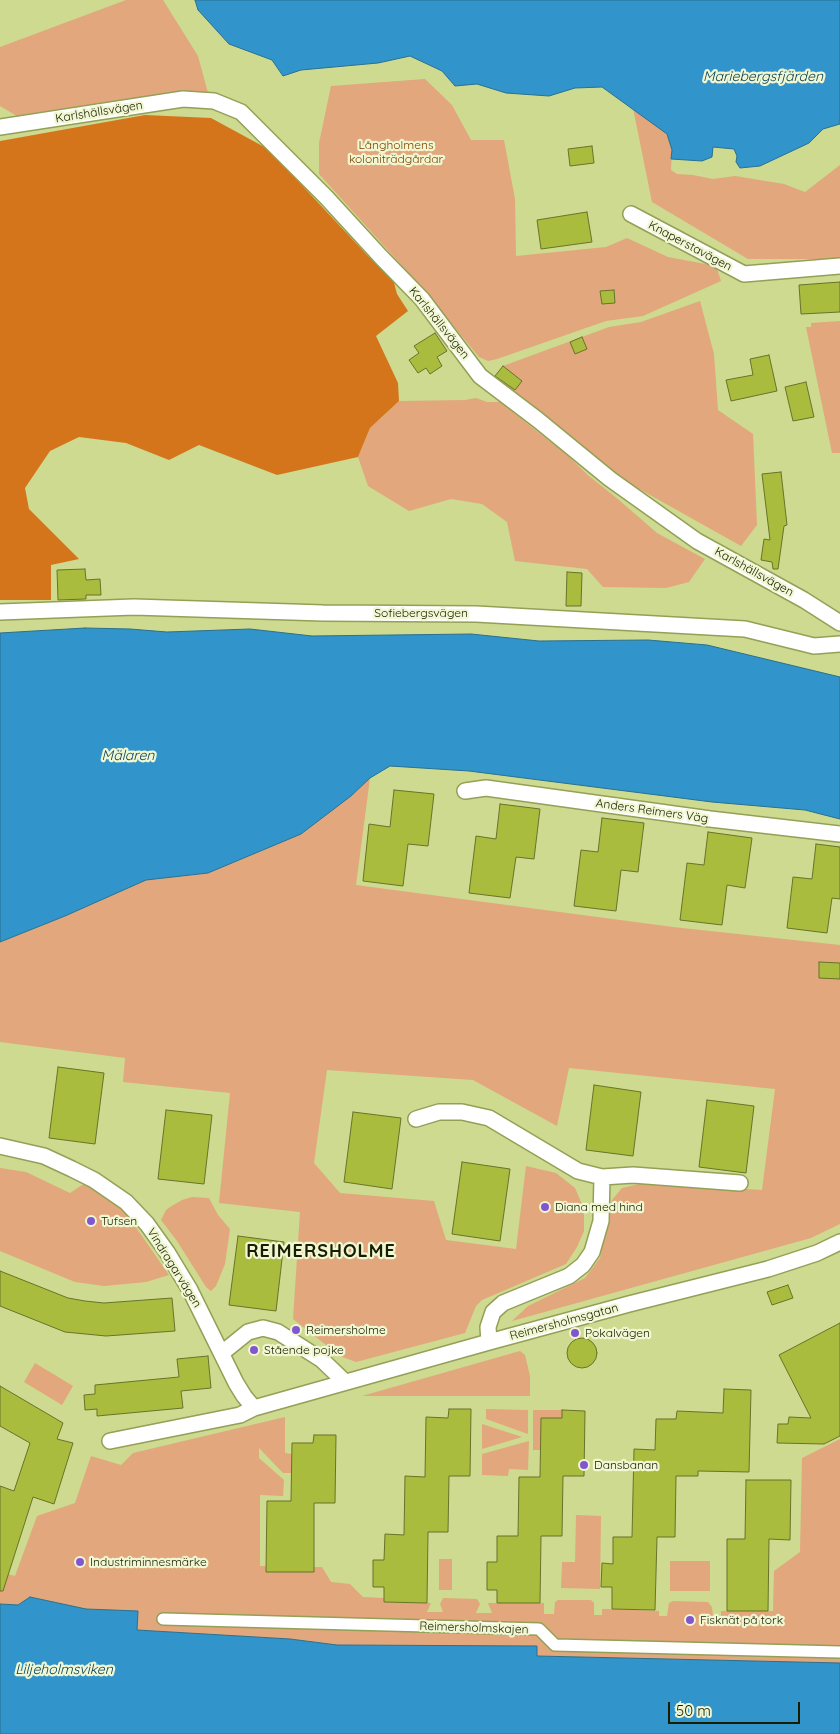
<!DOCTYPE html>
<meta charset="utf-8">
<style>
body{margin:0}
#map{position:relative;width:840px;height:1734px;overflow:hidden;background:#cdda8f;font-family:Quicksand,sans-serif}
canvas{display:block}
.scale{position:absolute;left:668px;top:1702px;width:132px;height:22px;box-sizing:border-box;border:2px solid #191d01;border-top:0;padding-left:6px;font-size:15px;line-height:18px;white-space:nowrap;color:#191d01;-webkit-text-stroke:4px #f0f7d2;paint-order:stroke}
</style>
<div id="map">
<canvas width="840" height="1734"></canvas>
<div class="scale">50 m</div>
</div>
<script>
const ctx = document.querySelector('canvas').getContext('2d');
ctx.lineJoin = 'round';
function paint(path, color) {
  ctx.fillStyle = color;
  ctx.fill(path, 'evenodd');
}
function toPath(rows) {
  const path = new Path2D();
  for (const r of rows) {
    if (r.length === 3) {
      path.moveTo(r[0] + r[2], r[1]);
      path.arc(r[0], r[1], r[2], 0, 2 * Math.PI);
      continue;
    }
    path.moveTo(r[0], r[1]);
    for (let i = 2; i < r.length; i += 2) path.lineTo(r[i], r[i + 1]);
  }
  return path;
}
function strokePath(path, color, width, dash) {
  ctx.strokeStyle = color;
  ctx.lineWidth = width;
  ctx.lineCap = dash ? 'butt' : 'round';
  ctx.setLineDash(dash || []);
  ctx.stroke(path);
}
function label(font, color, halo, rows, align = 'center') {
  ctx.font = font + ' Quicksand,sans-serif';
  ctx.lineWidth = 4.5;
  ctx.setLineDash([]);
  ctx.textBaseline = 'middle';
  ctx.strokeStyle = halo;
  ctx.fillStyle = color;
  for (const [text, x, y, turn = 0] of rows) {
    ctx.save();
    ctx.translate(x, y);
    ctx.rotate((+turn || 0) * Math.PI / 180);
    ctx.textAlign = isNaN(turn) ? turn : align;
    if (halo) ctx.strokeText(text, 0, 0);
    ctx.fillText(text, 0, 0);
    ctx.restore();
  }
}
paint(toPath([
 [126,0,163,0,198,56,208,93,189,91,17,116,0,106,0,47],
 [425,79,452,105,471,140,504,140,515,199,516,256,606,247,627,238,668,257,716,266,721,281,643,316,606,321,497,359,488,361,479,357,422,288,319,174,319,143,331,86],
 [633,108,667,134,672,150,671,170,677,174,693,175,713,179,735,176,784,184,805,192,840,165,840,259,748,259,652,202],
 [700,301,714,354,718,410,753,434,757,525,741,546,634,486,580,447,495,376,503,366,609,327,641,322],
 [840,321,840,453,832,453,806,327,811,327,811,323],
 [476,398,487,402,500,402,567,455,589,476,619,500,657,533,705,559,689,582,666,588,603,587,587,569,515,561,507,522,482,504,451,499,409,511,368,486,358,457,370,428,399,401,465,400],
 [370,778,356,885,673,927,840,945,840,1224,811,1238,512,1321,528,1306,585,1278,600,1258,612,1200,622,1188,643,1183,762,1190,775,1089,569,1068,557,1126,473,1080,327,1070,314,1163,340,1193,434,1201,446,1240,516,1249,526,1166,556,1173,575,1188,584,1209,584,1231,577,1247,566,1264,482,1300,476,1306,465,1333,356,1362,340,1356,293,1319,300,1212,219,1203,230,1093,123,1082,125,1058,0,1042,0,942,65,916,146,880,208,873,301,834,351,796],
 [0,1168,26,1172,70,1193,85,1183,124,1210,169,1275,146,1282,104,1286,75,1282,0,1251],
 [192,1197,209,1198,218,1215,230,1229,225,1264,216,1286,211,1291,206,1287,177,1241,161,1220,166,1210,170,1207,182,1200],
 [520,1351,525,1355,530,1376,530,1396,362,1396],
 [35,1363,73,1386,62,1405,24,1382],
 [486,1409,528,1410,528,1434,486,1419],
 [533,1410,562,1410,562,1418,541,1450,533,1450],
 [285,1417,285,1453,292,1454,292,1473,283,1473,259,1448,259,1458,284,1480,283,1496,260,1495,260,1566,266,1566,267,1572,313,1572,314,1567,322,1567,331,1582,350,1584,363,1597,384,1598,384,1602,431,1603,427,1612,443,1612,440,1604,443,1598,477,1599,480,1604,476,1613,492,1613,488,1603,544,1603,544,1614,554,1614,555,1602,558,1600,591,1600,594,1603,594,1615,602,1615,602,1609,612,1609,659,1611,659,1616,667,1616,669,1603,673,1601,708,1602,712,1607,713,1617,721,1617,721,1611,773,1611,774,1571,800,1552,802,1458,840,1439,840,1663,537,1656,536,1646,337,1645,290,1639,137,1630,138,1611,86,1609,31,1597,18,1605,0,1604,0,1572,15,1576,37,1516,75,1503,91,1456,121,1465,133,1453],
 [482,1424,522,1437,482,1449],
 [529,1441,528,1470,509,1469,508,1476,482,1475,482,1454],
 [576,1515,601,1516,600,1589,561,1588,562,1562,575,1562],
 [439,1559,452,1559,452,1590,439,1590],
 [670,1561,710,1561,710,1591,670,1591]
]), '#e2a77c');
paint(toPath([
 [145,115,211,118,268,149,367,255,393,279,397,294,408,311,376,336,398,383,399,401,370,428,358,457,277,475,199,445,169,460,126,443,79,437,50,451,25,488,29,509,79,559,51,565,51,600,0,600,0,141]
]), '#d4751c');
const water = toPath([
 [195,0,840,0,840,124,823,129,809,143,760,166,740,168,736,162,737,156,734,149,713,147,712,157,702,161,671,159,672,150,667,134,602,87,575,88,549,96,506,93,477,84,455,86,442,71,410,56,378,63,301,70,283,76,272,60,229,44,198,10,195,0],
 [85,628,130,629,167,632,250,629,312,636,471,634,539,641,648,640,707,645,840,677,840,819,805,810,712,802,469,771,390,766,370,778,351,796,301,834,208,873,146,880,65,916,0,942,0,633,85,628],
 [30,1597,86,1609,138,1611,137,1630,290,1639,337,1645,537,1646,537,1656,840,1663,840,1734,0,1734,0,1604,18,1605,30,1597]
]);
paint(water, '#3194ca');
strokePath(water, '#2a708e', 1);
const building = toPath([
 [592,146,594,163,570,166,568,149,592,146],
 [587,212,592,242,541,249,537,220,587,212],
 [840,282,840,312,801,314,799,285,840,282],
 [614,290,615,303,602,304,600,291,614,290],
 [435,333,447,351,437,357,442,366,430,374,426,368,418,373,409,360,419,353,414,346,435,333],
 [582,337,587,349,575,354,570,342,582,337],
 [769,355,777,391,731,401,726,380,753,375,750,359,769,355],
 [503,366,522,381,515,390,495,376,503,366],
 [806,382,814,417,793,421,785,387,806,382],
 [781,472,787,525,784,526,778,569,773,569,772,562,761,560,764,539,770,540,762,474,781,472],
 [85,569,86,580,100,579,101,595,86,595,86,599,58,600,57,570,85,569],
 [567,572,582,573,581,606,566,606,567,572],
 [394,790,434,794,428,846,408,844,403,886,363,881,369,824,390,827,394,790],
 [500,804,540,809,534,859,516,857,510,898,469,893,476,836,496,839,500,804],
 [602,818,644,823,638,872,621,870,616,911,574,906,581,850,598,852,602,818],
 [708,832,752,838,745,888,727,885,722,925,680,920,687,863,704,865,708,832],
 [816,844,840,847,840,899,832,898,827,933,787,928,793,877,812,879,816,844],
 [819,962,840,963,840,979,819,978,819,962],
 [58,1067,104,1073,95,1144,49,1138,58,1067],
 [594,1085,641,1092,633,1156,586,1150,594,1085],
 [707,1100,754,1106,746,1173,699,1167,707,1100],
 [166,1110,212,1115,204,1184,158,1179,166,1110],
 [353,1112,401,1118,392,1189,344,1182,353,1112],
 [462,1162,510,1169,500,1241,452,1234,462,1162],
 [238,1236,284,1242,276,1311,229,1305,238,1236],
 [0,1271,68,1298,85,1301,104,1303,172,1298,175,1331,106,1336,65,1332,0,1306,0,1271],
 [788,1285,793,1298,772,1305,767,1292,788,1285],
 [840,1323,840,1436,824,1444,777,1443,778,1424,788,1424,789,1417,811,1418,779,1355,840,1323],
 [582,1353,15],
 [208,1356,211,1388,181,1391,183,1408,97,1416,97,1409,85,1410,84,1395,95,1394,95,1385,179,1377,177,1359,208,1356],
 [0,1386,63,1423,57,1439,73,1443,54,1504,33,1497,3,1591,0,1591,0,1486,14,1491,30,1443,0,1426,0,1386],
 [724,1389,751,1390,749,1472,698,1471,698,1476,676,1476,675,1537,657,1537,655,1610,612,1609,612,1587,601,1587,602,1563,613,1564,613,1537,632,1537,634,1449,655,1450,656,1419,676,1419,677,1411,723,1413,724,1389],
 [449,1409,471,1409,470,1476,449,1476,448,1532,428,1532,427,1603,384,1602,384,1587,373,1587,373,1560,384,1560,385,1534,404,1535,405,1476,425,1477,426,1417,448,1418,449,1409],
 [562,1410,585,1411,584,1476,563,1476,562,1536,541,1536,540,1603,497,1603,497,1590,487,1590,487,1562,497,1562,497,1536,518,1536,519,1477,540,1477,541,1418,562,1418,562,1410],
 [314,1435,336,1435,335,1503,314,1503,314,1572,266,1572,267,1501,291,1501,292,1443,313,1443,314,1435],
 [746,1480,791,1480,790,1540,769,1539,768,1611,727,1611,727,1539,745,1539,746,1480]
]);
paint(building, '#aabc3d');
strokePath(building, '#687329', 1);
const pedestrian = toPath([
 [163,1619,539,1629,555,1645,840,1652]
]);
const minor = toPath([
 [0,127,183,99,214,101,241,112,326,197,381,257,422,299,480,376,538,420,610,479,697,541,804,600,840,623],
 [631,214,744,274,840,266],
 [0,612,134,607,323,613,476,614,745,629,814,646,840,644],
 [465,791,486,788,710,819,840,834],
 [416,1119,439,1112,462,1112,489,1118,578,1171,602,1177,633,1175,740,1183],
 [0,1146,44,1156,72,1169,94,1180,126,1202,147,1224,167,1252,190,1290,236,1383,244,1396,254,1408],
 [489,1342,488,1327,493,1312,503,1303,569,1276,583,1265,592,1252,601,1221,602,1177],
 [222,1353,248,1332,263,1328,278,1332,322,1360,345,1382],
 [110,1441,240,1415,254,1408,489,1342,629,1304,768,1269,817,1253,840,1242]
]);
strokePath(pedestrian, '#93a056', 14);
strokePath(minor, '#93a056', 18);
strokePath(pedestrian, '#fff', 11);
strokePath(minor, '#fff', 15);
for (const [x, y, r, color] of [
 [545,1207,5,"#8256d0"],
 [91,1221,5,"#8256d0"],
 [296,1330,5,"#8256d0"],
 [575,1333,5,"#8256d0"],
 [254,1350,5,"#8256d0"],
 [584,1465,5,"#8256d0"],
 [80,1562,5,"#8256d0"],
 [690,1620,5,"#8256d0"]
]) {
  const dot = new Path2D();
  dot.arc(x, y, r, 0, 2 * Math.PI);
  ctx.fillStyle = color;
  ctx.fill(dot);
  strokePath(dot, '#f0f7d2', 2);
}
label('12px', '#191d01', '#f0f7d2', [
 ["Karlshällsvägen",99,112,-9],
 ["Knaperstavägen",690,246,28],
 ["Karlshällsvägen",439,323,51],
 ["Karlshällsvägen",754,572,29],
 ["Sofiebergsvägen",421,613],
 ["Anders Reimers Väg",652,811,8],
 ["Vindragarvägen",174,1268,58],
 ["Reimersholmsgatan",564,1322,-15],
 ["Reimersholmskajen",474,1628,2]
]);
label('12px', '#804201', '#f0f7d2', [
 ["Långholmens",396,145],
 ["koloniträdgårdar",396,159]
]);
label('12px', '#191d01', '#f0f7d2', [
 ["Diana med hind",555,1207],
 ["Tufsen",101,1221],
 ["Reimersholme",306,1330],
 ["Pokalvägen",585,1333],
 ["Stående pojke",264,1350],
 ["Dansbanan",594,1465],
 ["Industriminnesmärke",90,1562],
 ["Fisknät på tork",700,1620]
], 'left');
label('italic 14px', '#023c57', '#f0f7d2', [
 ["Mariebergsfjärden",763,77],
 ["Mälaren",128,756],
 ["Liljeholmsviken",64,1670]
]);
ctx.letterSpacing = '1px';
label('bold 18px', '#191d01', '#f0f7d2', [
 ["REIMERSHOLME",321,1252]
]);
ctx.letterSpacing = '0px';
</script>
